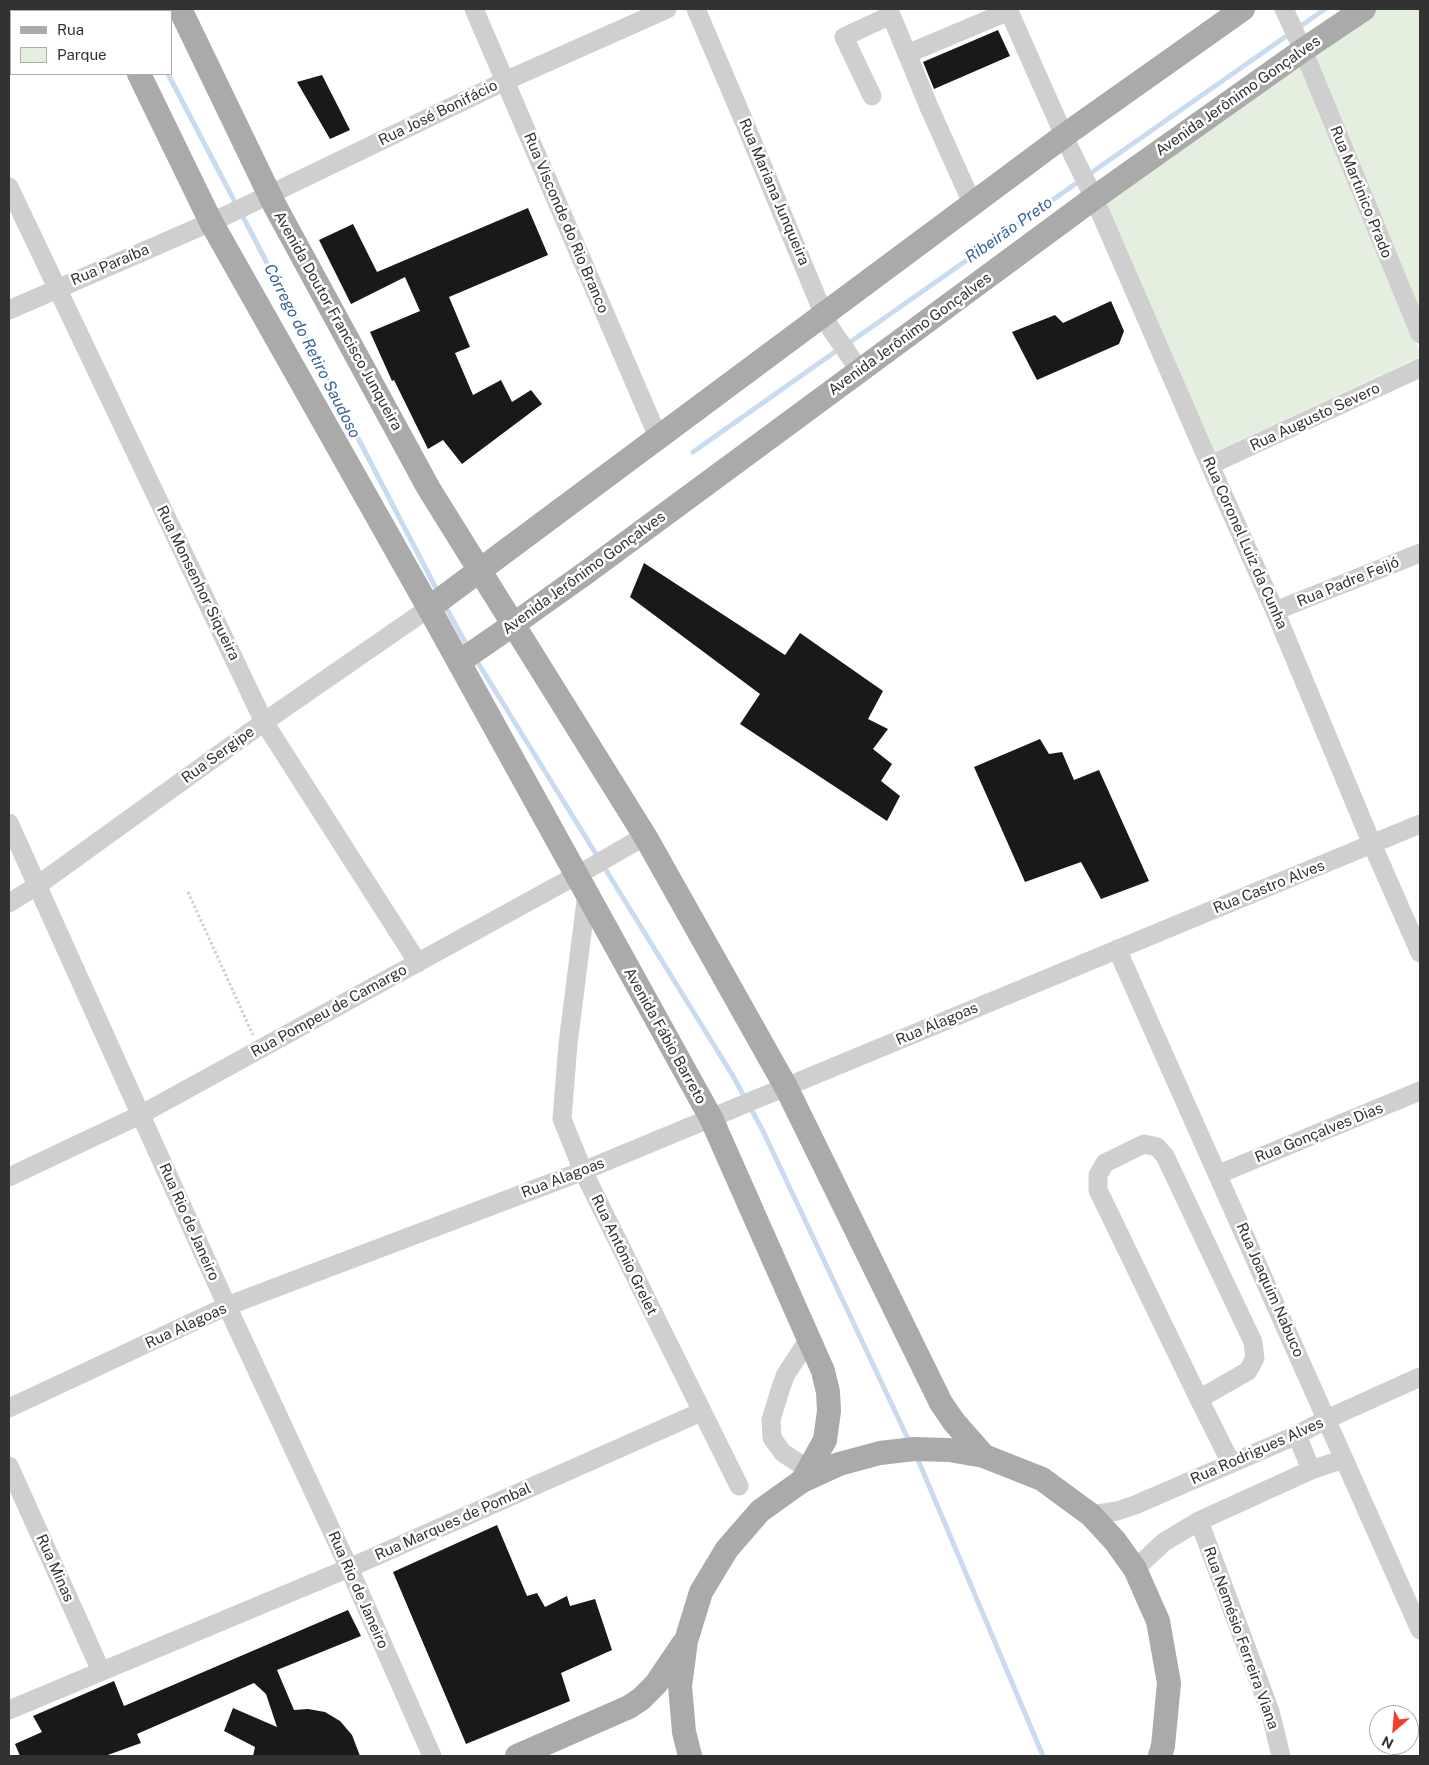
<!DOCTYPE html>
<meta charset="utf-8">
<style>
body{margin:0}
#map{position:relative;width:1429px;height:1765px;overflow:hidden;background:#fff;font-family:"Public Sans",sans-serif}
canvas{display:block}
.frame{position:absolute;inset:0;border:10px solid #323232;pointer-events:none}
.legend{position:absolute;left:10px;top:10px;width:162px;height:65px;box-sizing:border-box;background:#fff;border:1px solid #adadad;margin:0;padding:6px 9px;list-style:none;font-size:15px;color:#323232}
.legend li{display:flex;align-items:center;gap:10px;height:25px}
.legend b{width:25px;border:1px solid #adadad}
.north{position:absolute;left:1369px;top:1705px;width:50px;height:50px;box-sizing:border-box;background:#fff;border:1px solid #adadad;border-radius:50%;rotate:207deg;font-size:14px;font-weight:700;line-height:20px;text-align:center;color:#323232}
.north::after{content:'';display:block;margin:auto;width:18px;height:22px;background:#f33c29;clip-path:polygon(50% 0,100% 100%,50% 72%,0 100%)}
</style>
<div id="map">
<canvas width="1429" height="1765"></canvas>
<div class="frame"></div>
<ul class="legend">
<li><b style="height:6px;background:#aaa"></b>Rua</li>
<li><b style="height:14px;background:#e5efdf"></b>Parque</li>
</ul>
<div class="north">N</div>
</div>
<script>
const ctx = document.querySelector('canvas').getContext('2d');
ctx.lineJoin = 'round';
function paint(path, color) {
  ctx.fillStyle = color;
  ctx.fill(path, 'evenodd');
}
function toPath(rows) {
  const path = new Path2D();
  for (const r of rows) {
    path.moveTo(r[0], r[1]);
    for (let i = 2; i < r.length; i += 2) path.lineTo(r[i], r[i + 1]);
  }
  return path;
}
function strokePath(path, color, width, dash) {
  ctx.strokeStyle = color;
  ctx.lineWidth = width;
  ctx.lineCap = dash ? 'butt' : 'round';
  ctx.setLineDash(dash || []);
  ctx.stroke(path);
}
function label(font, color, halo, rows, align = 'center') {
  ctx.font = font + ' "Public Sans",sans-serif';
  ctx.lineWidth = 5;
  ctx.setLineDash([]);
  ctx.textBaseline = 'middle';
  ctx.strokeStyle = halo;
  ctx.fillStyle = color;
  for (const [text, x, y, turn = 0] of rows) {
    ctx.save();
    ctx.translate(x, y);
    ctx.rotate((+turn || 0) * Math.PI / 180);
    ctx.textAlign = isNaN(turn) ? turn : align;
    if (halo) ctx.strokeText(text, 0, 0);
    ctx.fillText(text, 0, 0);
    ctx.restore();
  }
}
paint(toPath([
 [1378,9,1420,9,1420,316,1311,52],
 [1299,61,1420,353,1420,357,1213,453,1105,202]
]), '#e5efdf');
strokePath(toPath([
 [136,9,137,11],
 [168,74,237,206],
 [1088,175,1325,9],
 [241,213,439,594],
 [846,345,1081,180],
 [693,452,839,349],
 [444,604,469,649],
 [475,658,733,1076,763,1131,910,1443],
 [916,1455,1043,1756]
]), '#cadbf0', 5);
paint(toPath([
 [998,30,1010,56,934,89,923,62],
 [322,75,350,130,330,139,297,82],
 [528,208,548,255,449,297,470,347,455,353,473,395,501,380,512,402,531,390,542,404,462,464,443,440,428,449,394,380,392,381,370,332,420,311,405,277,351,304,319,240,353,224,377,272],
 [1111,301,1124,331,1119,344,1037,380,1012,332,1055,315,1063,323],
 [644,563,785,655,800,633,883,691,868,719,888,729,873,749,892,764,881,781,900,796,887,821,740,724,760,694,630,597],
 [1040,739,1049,754,1062,752,1074,780,1099,770,1149,881,1101,899,1081,862,1025,882,974,767],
 [497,1525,527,1596,537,1593,545,1607,567,1596,570,1606,595,1599,612,1650,561,1673,570,1701,466,1744,393,1572],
 [348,1610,361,1636,277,1670,294,1710,308,1709,325,1712,340,1721,352,1735,360,1756,253,1756,255,1747,224,1731,233,1708,277,1727,266,1694,254,1683,137,1734,141,1743,105,1756,20,1756,15,1744,42,1732,33,1716,114,1681,124,1706]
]), '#191919');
strokePath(toPath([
 [188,892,253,1035]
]), '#cfcfcf', 3, [2.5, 2.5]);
strokePath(toPath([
 [474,9,658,437],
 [696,9,748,131,824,315,831,329,860,371],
 [1008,9,1070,149,1094,198,1210,465,1275,611,1372,844,1420,953],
 [1284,9,1303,50,1420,334],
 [70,11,75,9],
 [9,39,11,38],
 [907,54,1009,11],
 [872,96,844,37,891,15,929,107,973,205],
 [9,187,264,722,418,963],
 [9,310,227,215,505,81,667,9],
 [1210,465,1420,368],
 [1275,611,1420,553],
 [9,823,227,1306,349,1568,432,1756],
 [587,893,568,1044,562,1119,583,1171,739,1486],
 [9,903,38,885,264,722,429,608],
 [1117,949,1420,1630],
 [1219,1174,1420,1091],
 [9,1177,140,1115,588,869,645,836],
 [1199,1399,1248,1371,1255,1358,1253,1342,1165,1156,1157,1147,1144,1144,1105,1163,1098,1175,1098,1190,1199,1399,1231,1463],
 [9,1408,227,1306,583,1171,1420,824],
 [1297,1435,1311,1470],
 [9,1466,101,1671],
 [808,1469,783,1453,772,1438,771,1420,781,1387,786,1374,809,1339],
 [1091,1515,1117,1511,1135,1505,1297,1435,1327,1419,1420,1377],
 [1199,1521,1270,1711,1281,1756],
 [1135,1569,1164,1542,1199,1521,1311,1470,1344,1459],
 [9,1710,349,1568,701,1412]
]), '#cfcfcf', 19);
strokePath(toPath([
 [107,9,109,11],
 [180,9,275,206,429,489,645,836,786,1087,941,1403,954,1422,984,1456],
 [139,74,211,222,429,608,711,1118,823,1371,828,1392,829,1411,825,1440,802,1481],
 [429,608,1065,135,1243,9],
 [459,662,514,624,587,572,1094,198,1303,50,1364,9],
 [517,1756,629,1707,641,1699,656,1684,683,1644],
 [690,1756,684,1732,680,1686,686,1641,701,1592,727,1549,760,1511,802,1481,839,1464,880,1453,914,1449,949,1450,984,1456,1042,1479,1091,1515,1115,1541,1135,1569,1158,1621,1169,1683,1163,1746,1160,1756]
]), '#aaa', 24);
label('15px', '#323232', '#fff', [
 ["Avenida Jerônimo Gonçalves",1238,96,-35],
 ["Rua José Bonifácio",438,113,-26],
 ["Rua Mariana Junqueira",774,192,67],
 ["Rua Martinico Prado",1361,192,68],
 ["Rua Visconde do Rio Branco",566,223,67],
 ["Rua Paraíba",110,265,-23],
 ["Avenida Doutor Francisco Junqueira",338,321,61],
 ["Avenida Jerônimo Gonçalves",910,334,-36],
 ["Rua Augusto Severo",1315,417,-25],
 ["Rua Coronel Luiz da Cunha",1245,543,66],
 ["Avenida Jerônimo Gonçalves",584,573,-36],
 ["Rua Padre Feijó",1348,582,-22],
 ["Rua Monsenhor Siqueira",198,583,64],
 ["Rua Sergipe",218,755,-36],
 ["Rua Castro Alves",1269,887,-22],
 ["Rua Pompeu de Camargo",329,1011,-29],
 ["Rua Alagoas",937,1024,-23],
 ["Avenida Fábio Barreto",665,1036,61],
 ["Rua Gonçalves Dias",1319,1133,-22],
 ["Rua Alagoas",563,1178,-21],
 ["Rua Rio de Janeiro",189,1222,66],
 ["Rua Antônio Grelet",624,1255,64],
 ["Rua Joaquim Nabuco",1270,1290,66],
 ["Rua Alagoas",186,1326,-25],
 ["Rua Rodrigues Alves",1257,1451,-24],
 ["Rua Marques de Pombal",453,1522,-24],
 ["Rua Minas",55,1568,66],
 ["Rua Rio de Janeiro",358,1590,66],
 ["Rua Nemésio Ferreira Viana",1241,1638,70]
]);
label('italic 16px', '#38649c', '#fff', [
 ["Ribeirão Preto",1009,230,-35],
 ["Córrego do Retiro Saudoso",312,351,63]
]);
</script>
